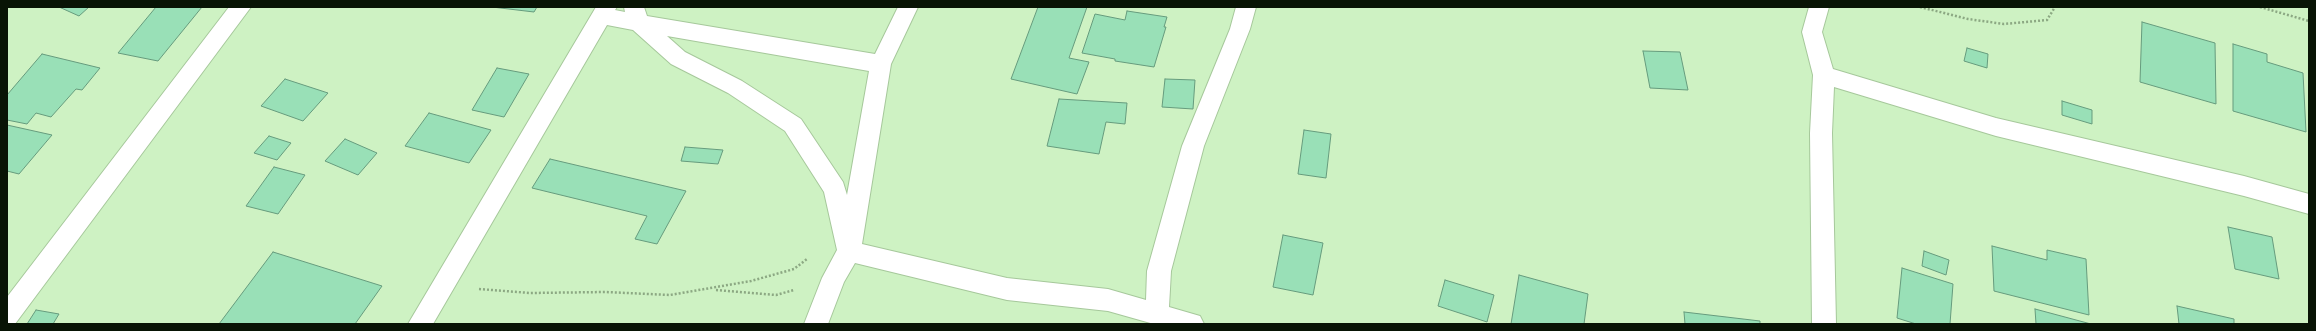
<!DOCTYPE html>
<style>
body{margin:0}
#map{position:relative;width:2316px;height:331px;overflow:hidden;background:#cef2c3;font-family:"Noto Serif",serif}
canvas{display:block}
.frame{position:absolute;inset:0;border:8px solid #081405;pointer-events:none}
</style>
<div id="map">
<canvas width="2316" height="331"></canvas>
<div class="frame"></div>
</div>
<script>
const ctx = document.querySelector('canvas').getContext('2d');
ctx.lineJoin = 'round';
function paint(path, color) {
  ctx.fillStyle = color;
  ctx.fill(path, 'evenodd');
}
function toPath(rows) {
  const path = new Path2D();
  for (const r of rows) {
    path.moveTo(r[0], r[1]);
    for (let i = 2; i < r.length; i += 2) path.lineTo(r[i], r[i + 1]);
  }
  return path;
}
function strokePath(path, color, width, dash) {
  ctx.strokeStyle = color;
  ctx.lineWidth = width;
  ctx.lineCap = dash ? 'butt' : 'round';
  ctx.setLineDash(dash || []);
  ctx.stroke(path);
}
const building = toPath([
 [59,7,89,7,79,16,59,7],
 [156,7,202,7,158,61,118,53,156,7],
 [492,7,537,7,534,12,492,7],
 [1038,7,1087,7,1069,58,1089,62,1077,94,1011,79,1038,7],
 [1127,11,1167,17,1164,27,1166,27,1154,67,1115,61,1115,59,1082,53,1095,14,1125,20,1127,11],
 [2142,22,2215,43,2216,104,2140,82,2142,22],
 [2233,44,2267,54,2267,62,2303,73,2306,132,2233,111,2233,44],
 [1967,48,1988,54,1987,68,1964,61,1967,48],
 [1643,51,1680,52,1688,90,1650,88,1643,51],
 [42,54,100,68,82,90,76,89,51,117,36,113,27,124,7,120,7,95,42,54],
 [497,68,529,74,504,117,472,110,497,68],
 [285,79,328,93,303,121,261,106,285,79],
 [1165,79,1195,80,1193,109,1162,107,1165,79],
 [1059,99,1127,103,1125,124,1106,122,1099,154,1047,146,1059,99],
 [2062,101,2092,110,2092,124,2062,115,2062,101],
 [429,113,491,130,469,163,405,146,429,113],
 [7,125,52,135,19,174,7,171,7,125],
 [1304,130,1331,134,1326,178,1298,174,1304,130],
 [269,136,291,143,277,160,254,153,269,136],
 [345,139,377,153,358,175,325,161,345,139],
 [685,147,723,150,718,164,681,161,685,147],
 [550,159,686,191,657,244,635,239,647,216,532,188,550,159],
 [274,167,305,175,278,214,246,206,274,167],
 [2228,227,2272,237,2279,279,2235,269,2228,227],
 [1283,235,1323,243,1313,295,1273,287,1283,235],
 [1992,246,2047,260,2047,250,2086,259,2089,315,1994,291,1992,246],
 [1924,251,1949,260,1946,275,1922,266,1924,251],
 [273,252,382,286,355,324,219,324,273,252],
 [1902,268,1953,284,1950,324,1916,324,1897,318,1902,268],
 [1519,275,1588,294,1584,324,1511,324,1519,275],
 [1445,280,1494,295,1487,322,1438,306,1445,280],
 [2177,306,2234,319,2234,324,2179,324,2177,306],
 [2035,309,2091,324,2036,324,2035,309],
 [36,310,59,314,53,324,27,324,36,310],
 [1684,312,1760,321,1760,324,1685,324,1684,312]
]);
paint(building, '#99e0b7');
strokePath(building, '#669b7d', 1);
const minor = toPath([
 [229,7,251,7,15,324,7,324,7,297,229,7],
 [596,7,617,7,615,10,625,12,624,7,644,7,647,16,875,54,898,7,918,7,891,64,862,244,1007,278,1108,289,1146,300,1147,271,1182,146,1230,29,1236,7,1256,7,1250,29,1204,146,1171,271,1169,307,1200,316,1204,324,1154,324,1108,311,1007,300,855,263,844,282,828,324,804,324,822,278,837,250,824,192,785,131,728,93,671,64,633,30,607,25,433,324,408,324,596,7],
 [667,36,869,71,847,195,843,182,801,119,742,81,685,52,667,36],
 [1809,7,1829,7,1822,32,1833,69,1996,118,2244,176,2309,194,2309,214,2244,196,1996,136,1834,87,1832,133,1836,324,1812,324,1810,133,1813,75,1802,32,1809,7]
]);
strokePath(minor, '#a6c89b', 2);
strokePath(toPath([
 [1920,7,1968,19,2004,24,2047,20,2055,7],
 [2260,7,2309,21],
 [479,289,530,293,606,292,670,295,751,281,794,269,807,259],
 [716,290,776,295,794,290]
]), '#8ca883', 2.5, [2, 2]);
paint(minor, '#fff');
</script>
